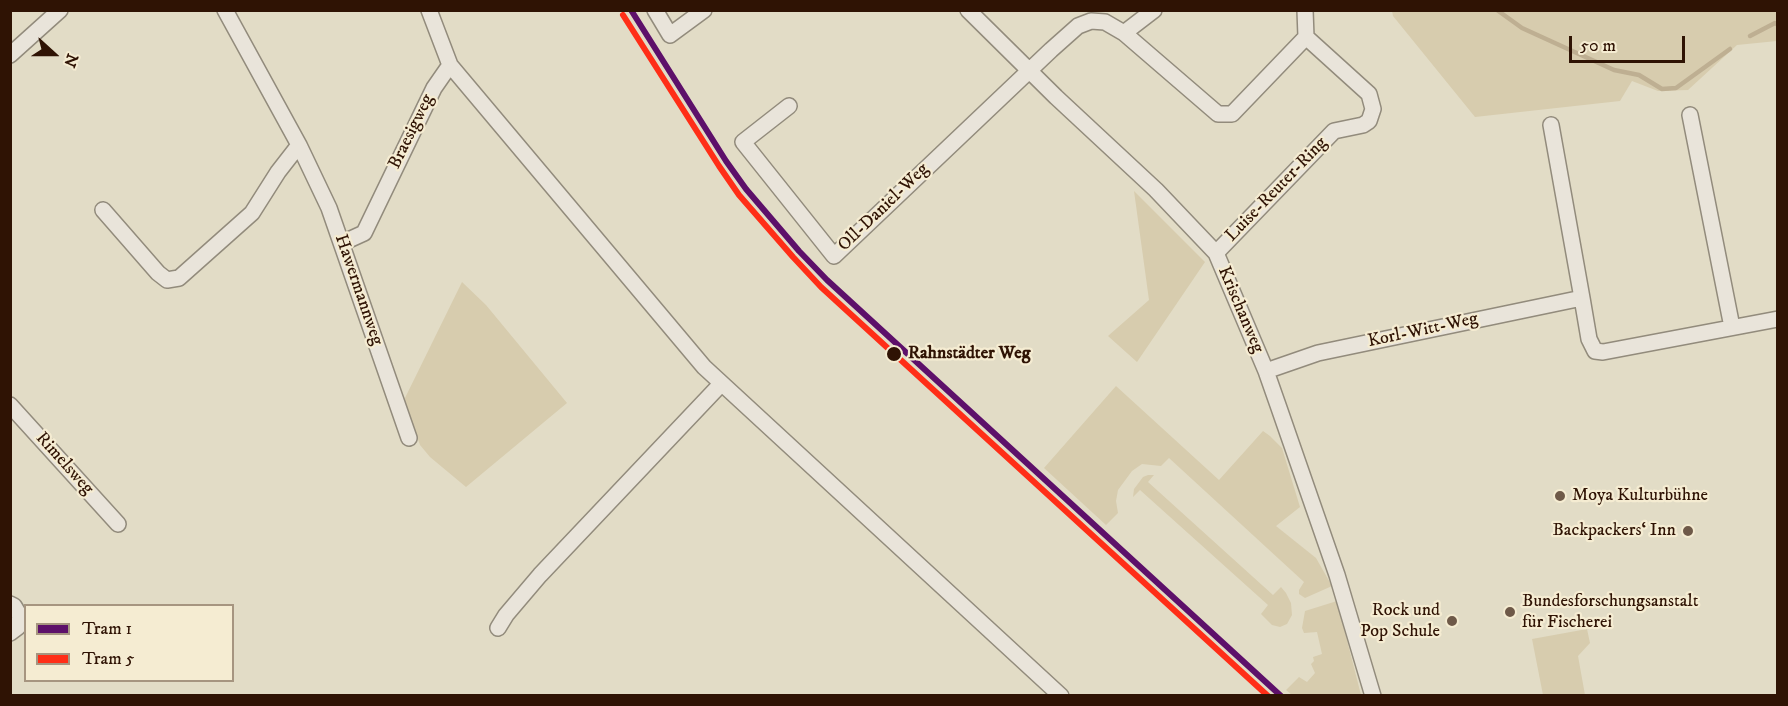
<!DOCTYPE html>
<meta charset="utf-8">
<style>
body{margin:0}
#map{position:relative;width:1788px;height:706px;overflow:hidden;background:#e2dcc6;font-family:"IM FELL DW Pica",serif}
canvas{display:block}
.frame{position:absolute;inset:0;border:12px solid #2f1304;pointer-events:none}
.legend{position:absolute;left:24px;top:604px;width:210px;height:78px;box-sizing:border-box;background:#f5ecd2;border:2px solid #a69580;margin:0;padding:8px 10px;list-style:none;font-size:18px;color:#2f1304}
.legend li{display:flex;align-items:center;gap:12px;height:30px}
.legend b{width:30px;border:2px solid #a69580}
.north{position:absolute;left:24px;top:24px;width:60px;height:60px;-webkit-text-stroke:4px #f5ecd2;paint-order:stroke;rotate:111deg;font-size:16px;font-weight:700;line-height:24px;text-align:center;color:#2f1304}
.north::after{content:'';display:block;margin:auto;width:21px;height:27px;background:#2f1304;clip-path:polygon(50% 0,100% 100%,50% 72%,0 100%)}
.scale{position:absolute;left:1569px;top:36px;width:116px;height:27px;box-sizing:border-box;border:3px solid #2f1304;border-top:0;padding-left:8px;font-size:18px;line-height:21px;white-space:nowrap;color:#2f1304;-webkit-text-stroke:4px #f5ecd2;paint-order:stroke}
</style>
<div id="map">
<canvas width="1788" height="706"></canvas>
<div class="frame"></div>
<ul class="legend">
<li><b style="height:8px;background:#5d106a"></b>Tram 1</li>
<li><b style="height:8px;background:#ff2e17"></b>Tram 5</li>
</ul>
<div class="north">N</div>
<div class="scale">50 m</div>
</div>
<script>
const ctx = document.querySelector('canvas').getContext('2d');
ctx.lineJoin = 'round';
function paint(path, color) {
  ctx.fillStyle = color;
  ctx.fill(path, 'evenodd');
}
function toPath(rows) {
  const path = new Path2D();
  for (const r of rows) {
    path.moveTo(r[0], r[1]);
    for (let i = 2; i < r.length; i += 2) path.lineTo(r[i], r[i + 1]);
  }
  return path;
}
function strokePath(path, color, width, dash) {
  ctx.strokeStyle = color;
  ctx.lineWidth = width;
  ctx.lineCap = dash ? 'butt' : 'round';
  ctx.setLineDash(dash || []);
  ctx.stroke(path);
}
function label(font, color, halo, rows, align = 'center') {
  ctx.font = font + ' "IM FELL DW Pica",serif';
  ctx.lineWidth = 4.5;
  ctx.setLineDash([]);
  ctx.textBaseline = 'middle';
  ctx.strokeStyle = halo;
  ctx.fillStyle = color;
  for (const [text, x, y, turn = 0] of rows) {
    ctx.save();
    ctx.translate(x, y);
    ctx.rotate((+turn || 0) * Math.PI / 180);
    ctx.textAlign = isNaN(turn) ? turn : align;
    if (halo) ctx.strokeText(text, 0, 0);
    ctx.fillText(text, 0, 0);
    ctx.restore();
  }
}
paint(toPath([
 [1392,11,1777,11,1777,41,1737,45,1688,90,1658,91,1632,81,1620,101,1475,117,1393,16],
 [1134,191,1205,262,1137,362,1108,336,1149,300],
 [462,282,486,305,567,403,466,487,430,457,420,445,404,400],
 [1116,386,1219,480,1263,431,1270,436,1282,448,1300,507,1276,526,1316,558,1332,586,1305,598,1299,594,1299,590,1304,582,1169,458,1161,466,1142,464,1132,471,1118,490,1116,501,1118,513,1106,525,1044,468],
 [1148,475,1154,475,1148,482,1273,595,1281,587,1286,593,1291,603,1292,615,1287,624,1280,627,1272,625,1261,614,1268,605,1140,490,1133,497,1134,489,1143,477],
 [1337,601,1361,695,1292,695,1286,690,1299,677,1307,682,1315,673,1311,664,1314,661,1313,657,1322,654,1317,632,1304,633,1302,628,1305,611],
 [1587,629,1590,643,1578,656,1585,695,1543,695,1532,639]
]), '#d7ccae');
strokePath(toPath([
 [1497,10,1522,28,1614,70,1639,75,1662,89,1676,88,1730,49],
 [1750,36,1775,23,1778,25]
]), '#beaf92', 4.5);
const minor = toPath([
 [225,10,299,145,329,208,409,438],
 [429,10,450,65,704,367,1061,696],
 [655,10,670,35,704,10],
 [968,10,1056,97,1156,190,1216,253,1266,371,1279,408,1337,575,1373,696],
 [1124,33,1218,114,1232,114,1306,37],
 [10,55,60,10],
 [789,106,743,142,834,256,1051,50,1078,26,1091,21,1105,22,1124,33,1154,10],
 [1690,115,1732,327],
 [1551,125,1582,298],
 [103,210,158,273,167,280,179,278,252,213,278,172,299,145],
 [342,243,364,233,434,88,450,65],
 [1216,253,1334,131,1363,125,1369,121,1373,109,1369,94,1306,37,1305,10],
 [1266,371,1318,353,1582,298,1589,339,1595,351,1603,352,1778,319],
 [10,405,118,524],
 [10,604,14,606,20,616,18,627,10,633],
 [498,628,506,615,540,575,721,384]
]);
strokePath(minor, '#928b7c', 18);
strokePath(minor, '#e9e4da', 15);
strokePath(toPath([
 [631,10,726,161,746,189,799,251,827,280,1281,696]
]), '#5d106a', 6);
strokePath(toPath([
 [623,15,719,166,739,195,793,257,821,287,1268,696]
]), '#ff2e17', 6);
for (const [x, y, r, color] of [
 [894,354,8,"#2f1304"],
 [1560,496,6,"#6e5948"],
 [1688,531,6,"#6e5948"],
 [1510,612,6,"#6e5948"],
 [1452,621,6,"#6e5948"]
]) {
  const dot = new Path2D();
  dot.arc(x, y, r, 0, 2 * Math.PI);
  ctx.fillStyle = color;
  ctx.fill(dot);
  strokePath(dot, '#f5ecd2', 2);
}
label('18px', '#2f1304', '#f5ecd2', [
 ["Braesigweg",412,132,-64],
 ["Luise-Reuter-Ring",1277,190,-46],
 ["Oll-Daniel-Weg",884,208,-44],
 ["Hawermannweg",358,290,71],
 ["Krischanweg",1240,310,67],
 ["Korl-Witt-Weg",1423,331,-12],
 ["Rimelsweg",64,464,48]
]);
label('bold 18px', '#2f1304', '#f5ecd2', [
 ["Rahnstädter Weg",908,354]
], 'left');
label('18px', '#2f1304', '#f5ecd2', [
 ["Moya Kulturbühne",1572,496],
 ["Backpackers‘ Inn",1676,531,"right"],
 ["Bundesforschungsanstalt",1522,602],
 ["für Fischerei",1522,623],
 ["Rock und",1440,611,"right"],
 ["Pop Schule",1440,632,"right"]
], 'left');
</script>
